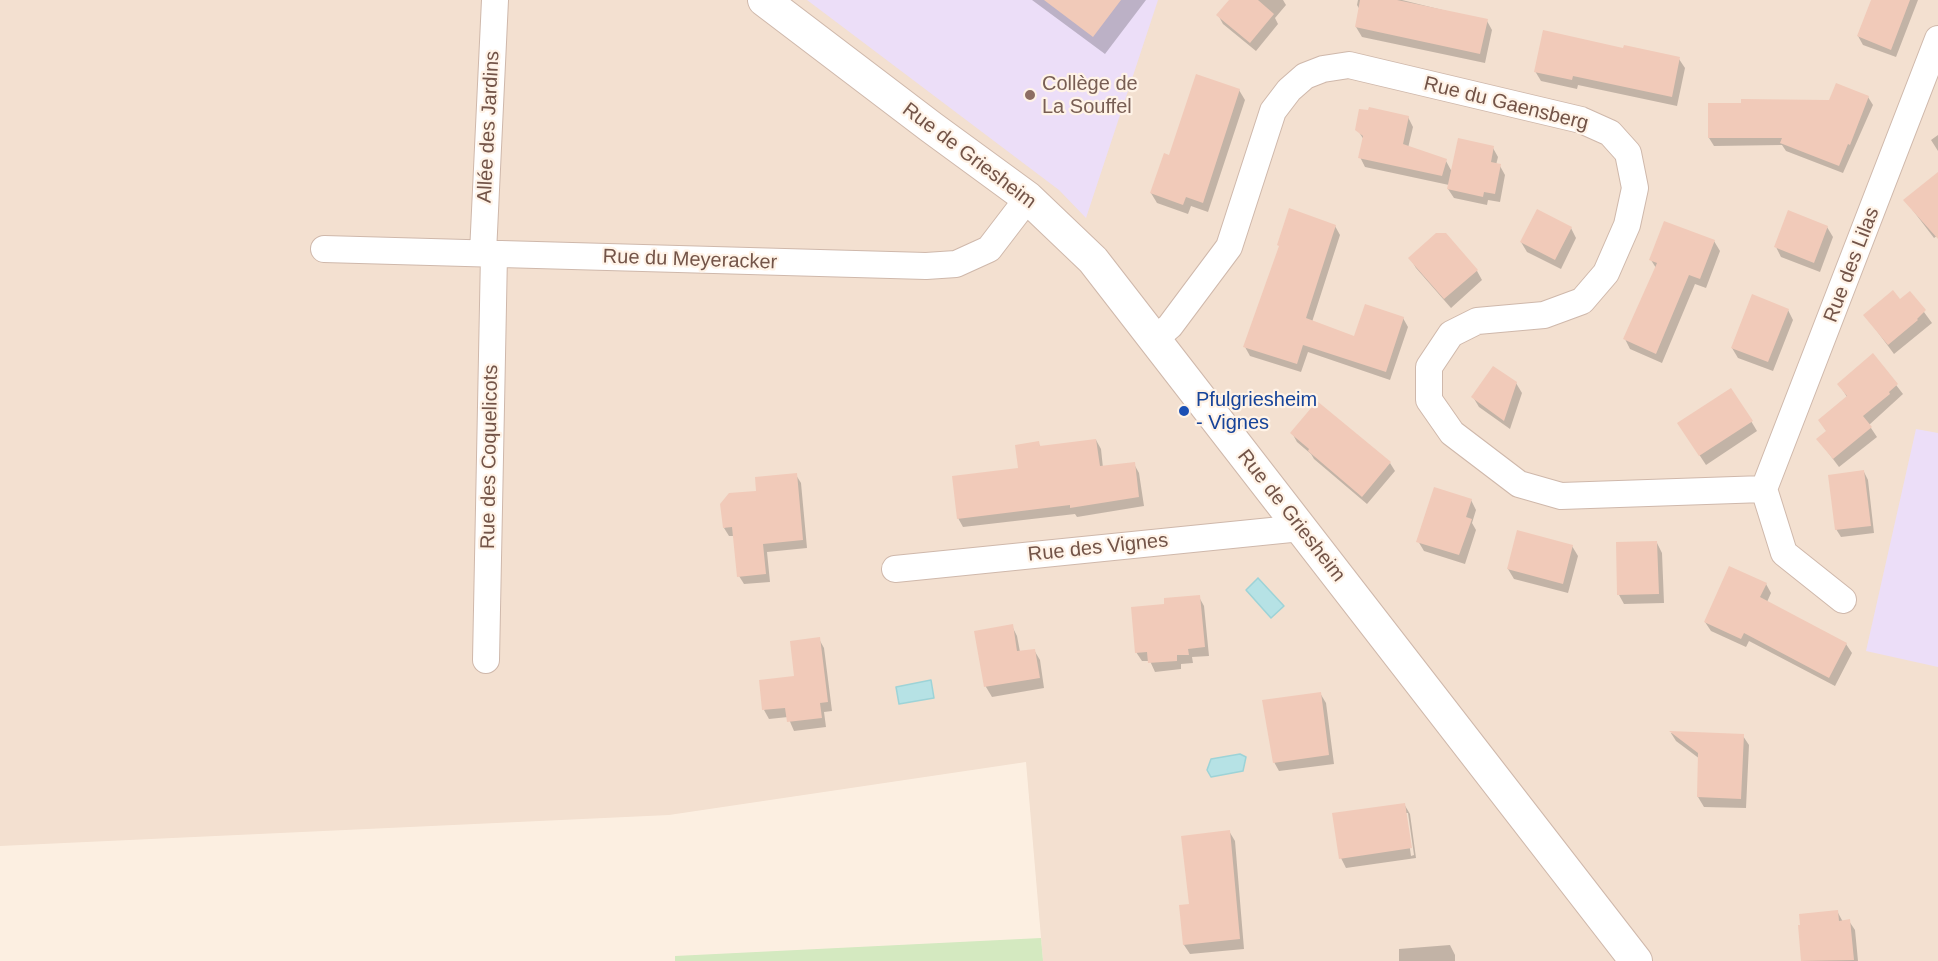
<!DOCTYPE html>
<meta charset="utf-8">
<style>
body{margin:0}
canvas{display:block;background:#fcefe1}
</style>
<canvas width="1938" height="961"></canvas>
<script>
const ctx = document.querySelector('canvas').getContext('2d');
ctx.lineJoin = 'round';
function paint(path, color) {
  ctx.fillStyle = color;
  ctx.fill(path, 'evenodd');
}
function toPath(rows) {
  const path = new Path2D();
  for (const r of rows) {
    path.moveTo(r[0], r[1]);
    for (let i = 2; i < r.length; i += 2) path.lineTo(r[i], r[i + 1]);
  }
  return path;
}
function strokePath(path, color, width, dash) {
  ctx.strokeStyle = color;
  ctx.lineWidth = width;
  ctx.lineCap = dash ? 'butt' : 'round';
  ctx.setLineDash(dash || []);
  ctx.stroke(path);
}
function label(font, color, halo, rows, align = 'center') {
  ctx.font = font + ' Helvetica,sans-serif';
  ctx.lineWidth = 4.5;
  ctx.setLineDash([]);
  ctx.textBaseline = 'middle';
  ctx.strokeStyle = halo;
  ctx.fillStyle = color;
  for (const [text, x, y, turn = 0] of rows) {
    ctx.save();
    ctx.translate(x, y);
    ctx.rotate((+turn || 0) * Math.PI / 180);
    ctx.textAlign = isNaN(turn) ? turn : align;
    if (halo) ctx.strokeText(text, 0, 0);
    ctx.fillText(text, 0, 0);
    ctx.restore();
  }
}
paint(toPath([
 [0,0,1938,0,1938,961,1043,961,1026,762,669,815,0,846]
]), '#f3e0d0');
paint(toPath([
 [807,0,1158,0,1086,218,1059,190],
 [1916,429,1938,433,1938,667,1866,651]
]), '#ecdef8');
paint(toPath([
 [1041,938,1043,961,675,961,675,956]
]), '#d4e9c0');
const water = toPath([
 [1258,578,1284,606,1271,618,1246,590,1258,578],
 [931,680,934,698,899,704,896,687,931,680],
 [1240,754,1246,757,1243,771,1211,777,1207,770,1211,759,1240,754]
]);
paint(water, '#b6e2e5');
strokePath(water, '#9dd3d7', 1.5);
paint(toPath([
 [1032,0,1146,0,1105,54],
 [1231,0,1283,0,1286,5,1275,18,1278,24,1256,51,1223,24,1218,15],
 [1358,0,1402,0,1487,21,1492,30,1485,63,1362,37,1356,27,1360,10,1357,5],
 [1872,0,1918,0,1896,57,1863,45,1858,36],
 [1625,50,1679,59,1685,68,1677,106,1578,85,1577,89,1541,81,1535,71],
 [1239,90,1245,100,1208,212,1191,206,1188,214,1157,203,1151,193,1170,157],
 [1868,97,1873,105,1843,173,1786,151,1782,145,1714,146,1709,138,1830,102],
 [1408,117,1413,127,1408,148,1446,161,1452,172,1493,148,1498,157,1496,165,1500,166,1505,175,1500,202,1488,200,1487,205,1454,198,1448,189,1449,185,1365,167,1360,157,1364,140,1357,129],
 [1938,135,1938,151,1931,140],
 [1938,186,1938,235,1934,238,1905,200],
 [1335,226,1340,235,1312,322,1355,338,1403,318,1408,327,1390,380,1308,352,1301,372,1250,356,1245,347,1280,247],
 [1827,227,1833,237,1820,272,1781,257,1776,247],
 [1571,228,1576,238,1561,269,1527,252,1521,242],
 [1714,241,1720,251,1706,288,1695,284,1662,363,1630,349,1625,339,1656,268,1651,260],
 [1410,258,1477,271,1482,280,1451,308,1416,268],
 [1910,293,1932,323,1894,354,1865,315,1900,301],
 [1788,310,1793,320,1773,371,1738,358,1732,348],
 [1873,355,1903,394,1869,425,1877,437,1839,467,1818,439,1827,432,1820,421,1847,397,1839,384],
 [1516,383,1522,393,1510,429,1479,407,1473,397],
 [1751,421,1757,431,1706,465,1685,433],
 [1292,433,1390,463,1395,471,1367,504,1314,459,1311,454,1297,442],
 [1096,440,1101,449,1103,468,1134,464,1139,473,1144,506,1077,517,1075,514,963,527,958,518,1020,469,1038,443,1041,447],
 [1864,472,1868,480,1874,533,1841,537,1836,529],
 [796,475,801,483,807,548,767,552,770,582,744,584,739,576,735,536,729,536,724,528],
 [1471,500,1476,510,1472,523,1476,530,1465,564,1424,551,1418,541],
 [1657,543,1662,553,1664,603,1624,604,1619,595],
 [1572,546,1578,556,1568,593,1514,579,1508,569],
 [1766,584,1771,593,1767,602,1846,644,1852,653,1835,686,1749,641,1746,647,1711,631,1705,622],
 [1199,597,1204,606,1209,656,1192,657,1193,663,1181,664,1181,669,1155,672,1150,661,1142,661,1136,652,1166,606],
 [1012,626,1017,636,1020,652,1034,650,1040,660,1044,688,992,697,986,687,976,632],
 [819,639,824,648,832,711,824,712,826,727,794,731,788,717,769,719,764,710,796,677],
 [1320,693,1326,703,1334,764,1279,771,1274,762,1263,701],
 [1671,733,1743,736,1749,745,1746,808,1704,807,1698,797,1700,759,1676,741],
 [1404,804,1410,814,1416,858,1346,868,1341,858],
 [1405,813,1408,813,1414,855,1411,856],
 [1229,831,1235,841,1244,949,1190,954,1184,945,1191,906],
 [1837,911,1843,922,1849,921,1855,930,1858,961,1803,961,1800,926],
 [1450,945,1455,955,1455,961,1399,961,1399,949]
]), '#0003');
paint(toPath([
 [1044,0,1121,0,1093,37],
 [1229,0,1258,0,1274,14,1250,43,1216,15],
 [1360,0,1397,0,1488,19,1480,54,1355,27],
 [1871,0,1910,0,1891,50,1857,36],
 [1543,30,1623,48,1624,45,1680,57,1672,97,1573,76,1572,80,1534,72],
 [1196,74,1240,89,1203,203,1186,197,1183,205,1150,193,1164,153,1169,155],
 [1836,83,1869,96,1850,145,1848,144,1839,166,1780,143,1782,138,1708,138,1708,103,1741,103,1741,99,1829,100],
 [1369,107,1409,116,1403,144,1447,159,1442,176,1358,158,1363,136,1355,130,1359,109,1368,110],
 [1458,138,1494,146,1491,162,1501,164,1495,194,1484,192,1483,197,1447,189],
 [1938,172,1938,239,1903,200],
 [1289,208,1336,225,1306,318,1354,336,1365,304,1404,317,1386,372,1303,345,1297,364,1243,347,1279,246,1277,245],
 [1537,209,1572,227,1555,260,1520,242],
 [1788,210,1828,226,1814,263,1774,247],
 [1664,221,1715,240,1700,279,1689,275,1656,354,1623,339,1657,263,1649,260],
 [1436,233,1446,233,1478,270,1444,299,1408,258],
 [1893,290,1900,299,1910,291,1926,310,1917,319,1918,320,1888,345,1863,315],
 [1752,294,1789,309,1768,362,1731,348],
 [1873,353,1898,384,1889,392,1890,394,1863,416,1872,427,1833,459,1816,439,1826,431,1818,420,1847,396,1837,384],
 [1493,366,1517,382,1504,421,1471,397],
 [1731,388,1753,421,1699,456,1677,423],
 [1317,401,1391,462,1362,497,1308,451,1309,449,1290,433],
 [1096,439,1100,466,1135,462,1139,497,1070,508,1070,505,957,519,952,476,1018,468,1015,445,1039,441,1040,446],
 [1864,470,1871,526,1835,530,1828,475],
 [797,473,803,540,763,544,766,574,737,577,732,527,723,528,720,504,729,493,756,491,755,477],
 [1434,487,1472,499,1466,517,1472,519,1459,555,1416,542],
 [1517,530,1573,545,1563,584,1507,569],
 [1657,541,1659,594,1617,595,1616,542],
 [1729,566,1767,583,1760,597,1847,643,1829,678,1744,633,1741,639,1704,622],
 [1200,595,1205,647,1188,649,1189,655,1177,655,1177,661,1148,663,1147,652,1135,653,1131,607,1164,604,1164,598],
 [1013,624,1017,651,1035,649,1040,678,984,687,974,631],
 [820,637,828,702,820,703,822,718,787,722,785,708,762,710,759,680,794,676,790,641],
 [1321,692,1329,755,1273,763,1262,700],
 [1669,731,1744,734,1741,799,1697,797,1698,753],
 [1405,803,1412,848,1339,859,1332,813],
 [1230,830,1240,939,1183,945,1179,905,1189,904,1181,836],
 [1838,910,1839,921,1850,919,1854,960,1801,961,1798,925,1800,925,1799,914]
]), '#f1cab9');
const minor = toPath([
 [324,249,926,266,956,264,989,249,1028,198],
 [483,253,495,0],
 [1155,339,1170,326,1229,247,1273,111,1289,90,1305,76,1323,69,1349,65,1581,120,1610,133,1628,153,1635,188,1627,225,1606,273,1582,301,1544,315,1477,321,1451,334,1429,367,1429,400,1452,433,1519,484,1561,496,1764,489],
 [1764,489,1938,39],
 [1764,489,1784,553,1843,600],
 [895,569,1301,528],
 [486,660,494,254]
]);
const tertiary = toPath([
 [764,0,931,127,1028,198,1093,260,1636,961]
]);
strokePath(minor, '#cfb8ab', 28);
strokePath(tertiary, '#cfb8ab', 34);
strokePath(minor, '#fff', 26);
strokePath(tertiary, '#fff', 32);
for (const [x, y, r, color] of [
 [1030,95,6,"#8d6e63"],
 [1184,411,6,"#1a4fb4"]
]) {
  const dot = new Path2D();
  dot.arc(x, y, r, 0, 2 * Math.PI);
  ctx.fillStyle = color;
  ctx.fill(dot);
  strokePath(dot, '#fff3e7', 2);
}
label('20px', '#785e54', '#fff3e7', [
 ["Collège de",1042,84],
 ["La Souffel",1042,107]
], 'left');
label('20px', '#735448', '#fff3e7', [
 ["Rue du Gaensberg",1506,104,14],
 ["Allée des Jardins",489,127,-87],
 ["Rue de Griesheim",969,156,37],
 ["Rue du Meyeracker",690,260,2],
 ["Rue des Lilas",1852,265,-69],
 ["Rue des Coquelicots",490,457,-89],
 ["Rue de Griesheim",1291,516,52],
 ["Rue des Vignes",1098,548,-6]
]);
label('20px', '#164399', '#fff3e7', [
 ["Pfulgriesheim",1196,400],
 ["- Vignes",1196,423]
], 'left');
</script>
